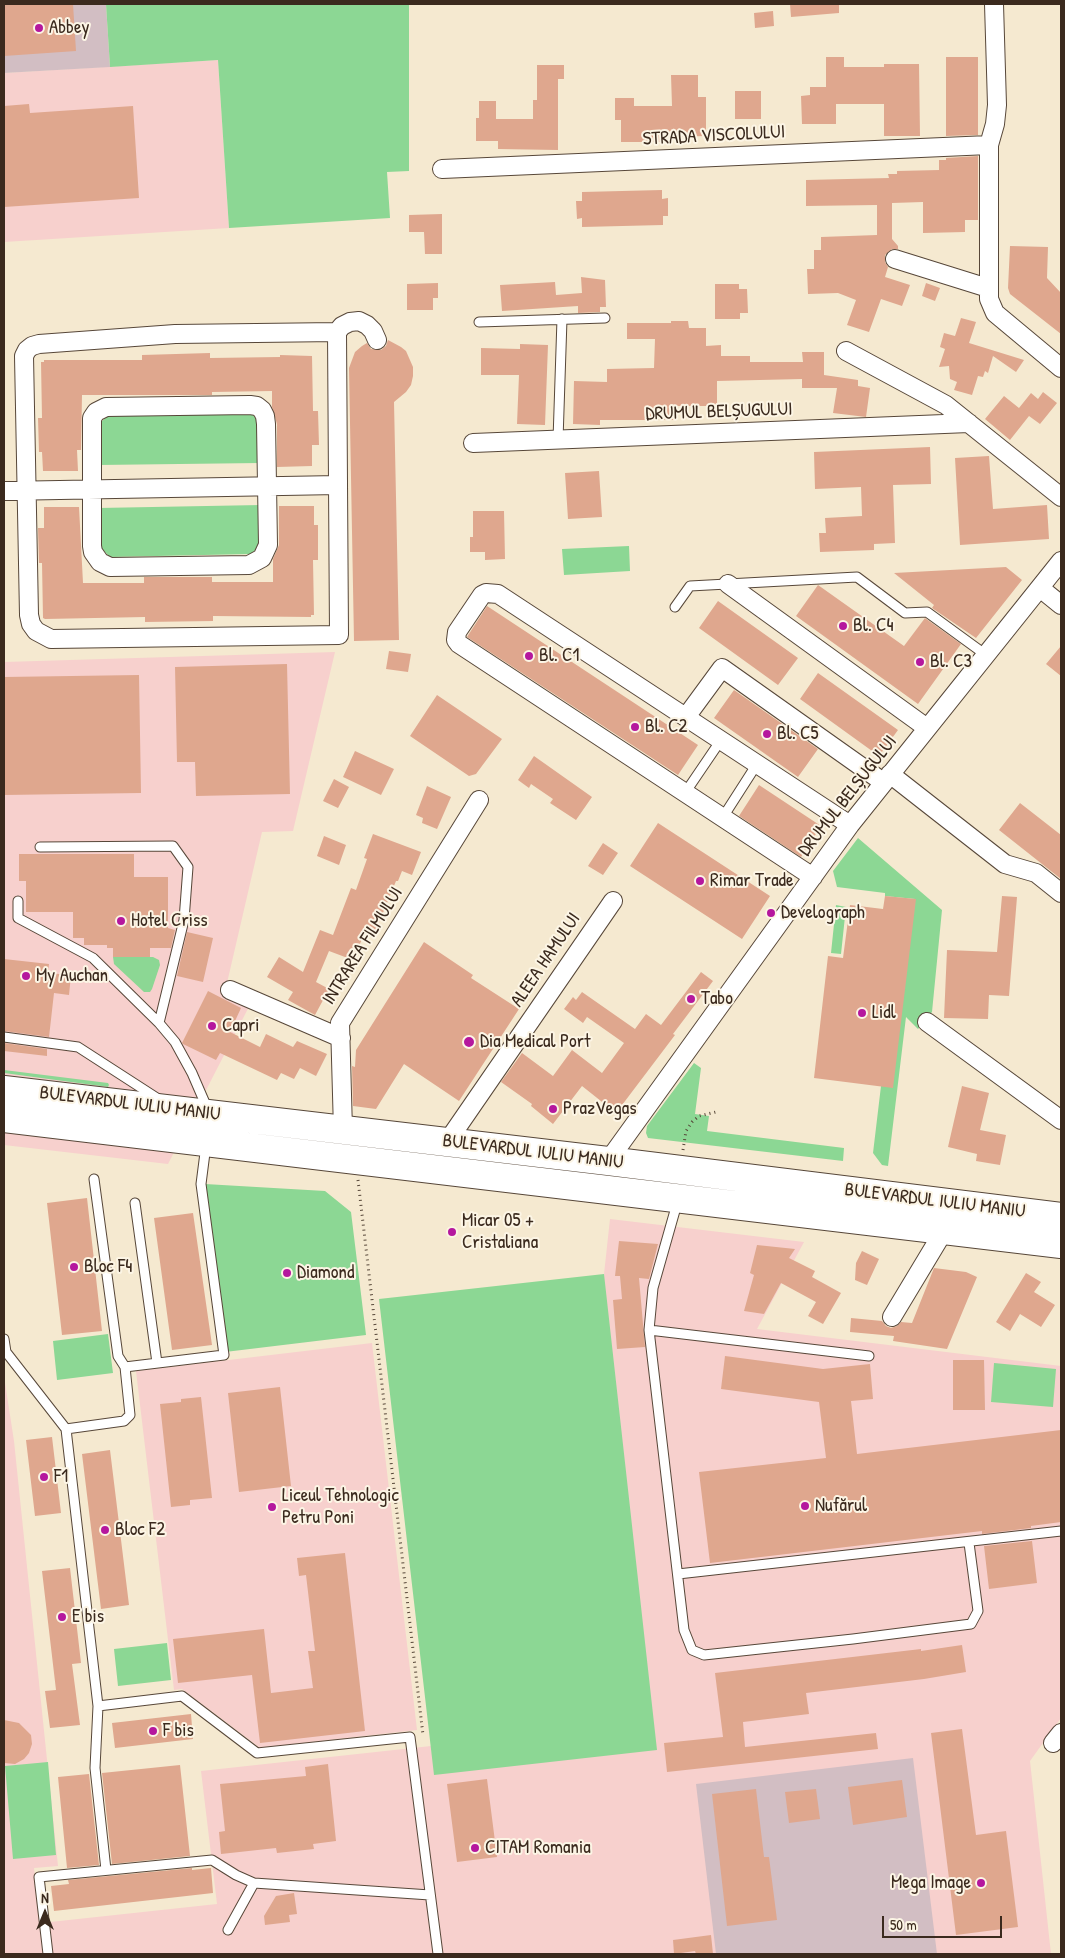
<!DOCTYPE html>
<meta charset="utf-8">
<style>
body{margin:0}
#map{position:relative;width:1065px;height:1958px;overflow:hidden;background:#f5e9d0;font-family:"Patrick Hand",sans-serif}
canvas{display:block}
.frame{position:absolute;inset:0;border:5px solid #3b2a1e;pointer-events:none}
.north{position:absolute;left:20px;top:1888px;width:50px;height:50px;-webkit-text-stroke:4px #fcf5e5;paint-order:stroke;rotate:0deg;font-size:14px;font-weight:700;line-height:20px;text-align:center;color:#3b2a1e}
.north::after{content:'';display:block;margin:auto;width:18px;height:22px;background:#3b2a1e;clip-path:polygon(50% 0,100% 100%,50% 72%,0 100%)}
.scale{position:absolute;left:882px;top:1916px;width:120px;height:22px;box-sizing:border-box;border:2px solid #3b2a1e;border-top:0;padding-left:6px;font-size:15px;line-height:18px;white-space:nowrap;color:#3b2a1e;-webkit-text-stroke:4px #fcf5e5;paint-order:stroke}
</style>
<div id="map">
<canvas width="1065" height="1958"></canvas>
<div class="frame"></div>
<div class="north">N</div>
<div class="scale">50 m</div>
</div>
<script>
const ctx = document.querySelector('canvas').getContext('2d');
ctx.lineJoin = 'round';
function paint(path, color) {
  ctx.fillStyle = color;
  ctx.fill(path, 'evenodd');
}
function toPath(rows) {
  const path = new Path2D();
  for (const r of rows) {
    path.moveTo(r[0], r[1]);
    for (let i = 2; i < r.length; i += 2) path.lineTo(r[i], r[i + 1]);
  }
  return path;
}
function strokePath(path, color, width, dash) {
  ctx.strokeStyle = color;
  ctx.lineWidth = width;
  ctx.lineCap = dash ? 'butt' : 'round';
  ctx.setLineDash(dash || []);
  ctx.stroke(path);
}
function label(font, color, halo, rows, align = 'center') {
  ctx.font = font + ' "Patrick Hand",sans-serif';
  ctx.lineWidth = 4;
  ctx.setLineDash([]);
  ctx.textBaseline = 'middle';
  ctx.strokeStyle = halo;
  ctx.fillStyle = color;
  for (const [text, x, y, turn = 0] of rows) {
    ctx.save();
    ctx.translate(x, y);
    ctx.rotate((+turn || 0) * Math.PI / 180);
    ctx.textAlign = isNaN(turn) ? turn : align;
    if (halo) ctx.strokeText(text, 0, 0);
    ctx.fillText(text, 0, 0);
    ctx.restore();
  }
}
paint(toPath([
 [218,60,229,228,4,242,4,73],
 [335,652,293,831,262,832,227,983,255,995,168,1164,4,1145,4,662],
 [610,1219,804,1242,757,1329,1061,1366,1061,1718,1030,1761,1051,1954,4,1954,4,1376,14,1441,58,1866,34,1868,41,1923,217,1904,201,1771,431,1746,435,1775,604,1274],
 [372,1343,417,1730,260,1748,182,1689,174,1690,136,1371]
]), '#f7d0cd');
paint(toPath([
 [4,4,106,4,110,67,4,73],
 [913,1758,937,1954,716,1954,696,1784]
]), '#d2bec3');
paint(toPath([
 [106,4,409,4,409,171,387,172,390,218,229,228,218,60,110,67],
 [249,413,254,416,259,424,260,463,98,465,101,422,108,416],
 [261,505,262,539,258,548,251,554,110,557,100,547,98,508],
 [629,546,630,571,564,575,562,549],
 [858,838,942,910,932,1012,918,1029,906,1017,888,1166,882,1165,873,1153,881,1086,915,899,885,896,885,893,837,887,833,871],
 [836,905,846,907,841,954,831,953],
 [113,957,153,957,159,960,160,965,152,989,150,992,144,992,114,964],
 [694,1063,701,1068,695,1114,709,1116,707,1131,844,1148,843,1161,648,1138,646,1133,647,1126],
 [4,1070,108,1083,109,1085,108,1087,4,1073],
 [205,1184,325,1191,351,1212,366,1335,225,1352],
 [604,1274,657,1750,434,1775,379,1299],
 [108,1334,113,1373,57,1380,53,1341],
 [994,1363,1056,1369,1053,1407,991,1402],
 [167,1643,171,1680,118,1686,114,1649],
 [48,1762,56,1855,13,1859,5,1766]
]), '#8cd794');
paint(toPath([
 [4,4,73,4,76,51,4,56],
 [790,4,839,4,839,13,791,17],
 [773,11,774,26,755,28,754,13],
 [826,57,844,57,844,67,884,67,884,64,919,64,920,136,884,136,884,104,836,104,836,124,802,124,801,96,810,95,810,87,826,87],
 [946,57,978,57,978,135,946,136],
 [537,65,564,65,564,79,558,79,558,150,498,149,498,141,476,141,476,118,479,118,479,101,496,101,496,119,533,119,533,100,537,100],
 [671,75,698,75,698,97,706,97,706,136,664,137,664,142,621,142,621,120,615,120,615,98,634,98,634,106,672,106],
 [735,91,761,91,761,119,735,119],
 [29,104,30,113,133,106,139,198,4,207,4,106],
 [978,156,978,220,965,220,965,232,923,233,923,202,892,203,892,239,898,246,898,249,892,249,885,255,885,262,888,267,885,277,910,285,902,306,881,299,869,332,847,325,856,300,838,293,808,294,807,269,814,269,814,250,821,250,821,237,877,235,877,205,806,206,806,180,889,178,888,174,897,174,897,171,939,170,939,160,946,160,946,158],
 [662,190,662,199,668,198,668,216,663,216,663,225,582,227,582,218,577,219,576,201,582,201,582,192],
 [442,214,442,254,425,254,424,232,409,232,409,215],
 [1010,246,1048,247,1047,278,1061,293,1061,334,1010,294,1008,288],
 [581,277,605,280,606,307,600,307,600,312,578,313,578,306,502,311,500,285,555,282,556,295,582,293],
 [438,283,438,298,433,298,433,310,407,310,407,284],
 [926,283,940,288,935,301,922,296],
 [715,284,739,284,739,289,747,289,748,313,740,313,740,319,715,319],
 [961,318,976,322,969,343,1024,360,1016,372,993,356,988,373,985,371,983,377,978,376,972,395,954,390,957,382,950,379,949,366,939,367,945,349,940,347,944,333,955,336],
 [671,321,688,321,689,328,706,328,706,346,721,345,721,356,750,356,750,362,803,362,802,352,824,352,824,375,858,380,858,386,870,388,866,417,833,413,837,388,802,388,802,379,717,381,717,406,677,406,677,420,600,420,600,425,573,424,574,381,607,382,607,369,654,368,655,339,627,339,627,323,671,323],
 [388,340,401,347,406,351,413,367,413,376,411,385,406,392,394,402,399,640,354,641,349,368,355,352,362,346,367,343,371,349,381,350,386,346],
 [520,344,548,345,545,425,517,424,519,375,481,375,481,348,520,349],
 [210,353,210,358,280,357,280,355,312,356,313,411,318,411,319,445,312,445,312,466,277,467,277,424,272,407,272,391,212,392,212,395,82,395,81,450,77,450,78,471,43,471,42,452,39,452,38,418,42,418,41,362,44,362,44,360,142,360,142,355],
 [1043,392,1057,403,1040,424,1029,416,1010,440,985,419,1004,396,1019,408,1031,393,1038,399],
 [930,447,931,484,893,485,895,543,874,544,874,550,820,552,819,533,826,533,825,518,862,516,861,487,815,489,814,452],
 [989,456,993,509,1047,505,1049,539,960,545,955,458],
 [599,471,602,517,568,519,565,473],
 [279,506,314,506,314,525,318,525,318,560,313,560,314,615,311,615,311,617,213,616,213,621,145,622,145,617,45,619,43,618,42,563,39,563,38,528,44,528,44,507,79,507,83,583,144,583,144,577,212,577,212,582,273,582,273,559,279,545],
 [473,511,504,511,505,559,485,560,485,552,470,552,470,537,473,537],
 [1006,567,1022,580,976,638,932,608,934,605,894,573],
 [818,585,904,646,925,618,961,644,918,704,796,616],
 [718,601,798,658,778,685,699,628],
 [487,606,698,745,678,775,467,637],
 [1061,646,1061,676,1046,664],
 [389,651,411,654,408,672,386,669],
 [287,664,290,794,196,796,195,762,177,762,175,667],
 [818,673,898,730,879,756,800,699],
 [139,675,141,793,4,795,4,677],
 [734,690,818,749,798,777,714,718],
 [437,695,502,739,476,774,469,776,410,736],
 [355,751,394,769,381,795,343,777],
 [534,756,592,797,576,820,550,803,553,799,531,784,529,788,518,780],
 [334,779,349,787,338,808,323,801],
 [759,785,821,826,801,857,739,816],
 [427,786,451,797,437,829,422,823,423,818,416,815],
 [1020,803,1061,835,1061,879,999,830],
 [658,823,770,896,742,939,630,866],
 [373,834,421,852,412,875,402,871,398,881,396,881,374,935,365,932,353,960,329,951,316,982,329,989,315,1015,288,1000,293,992,267,977,279,957,303,972,320,930,333,935,351,888,356,890,367,859,364,858],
 [324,836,346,845,339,865,317,856],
 [603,843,618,853,603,875,588,866],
 [19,854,134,854,134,877,168,877,168,928,175,930,171,948,150,948,150,957,113,957,113,948,107,948,107,945,84,945,84,938,73,938,73,912,26,912,26,881,19,881],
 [885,896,916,899,893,1088,814,1078,828,956,843,958,850,905,883,909],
 [1002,896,1017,897,1009,996,989,995,988,1019,944,1018,947,950,997,952],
 [187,932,213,938,203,982,177,976],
 [424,942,473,975,471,978,519,1009,459,1101,404,1064,376,1109,353,1106,352,1066,355,1067,356,1050],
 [4,959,49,964,48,973,71,975,69,995,54,993,49,1037,4,1031],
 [701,972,713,981,673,1034,675,1035,616,1113,582,1086,553,1124,531,1106,532,1104,501,1082,522,1053,553,1076,572,1050,602,1073,624,1043,587,1017,583,1023,564,1009,573,997,576,1000,582,992,635,1029,646,1014,661,1025],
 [208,991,241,1008,230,1032,260,1047,266,1034,293,1047,297,1041,327,1054,316,1076,300,1068,294,1079,281,1073,277,1080,220,1053,216,1060,183,1044,182,1043],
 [4,1043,47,1049,47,1056,4,1051],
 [962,1086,989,1093,980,1130,1006,1135,1000,1165,976,1161,977,1154,948,1147],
 [87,1198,102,1331,62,1335,47,1203],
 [193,1213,212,1345,172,1350,154,1218],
 [619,1241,658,1244,649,1279,639,1278,645,1347,617,1349,613,1300,622,1299,620,1276,615,1276],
 [757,1245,795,1249,789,1258,815,1271,812,1277,841,1293,823,1324,808,1316,816,1302,781,1283,764,1314,744,1311,754,1275,750,1273],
 [862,1251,879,1259,867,1285,855,1280,856,1263],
 [934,1268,966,1272,977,1277,947,1349,893,1341,894,1336,850,1332,851,1318,882,1321,886,1326,891,1328,897,1326,901,1322,912,1323],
 [1026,1273,1041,1282,1034,1292,1055,1305,1041,1327,1020,1314,1010,1331,996,1322],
 [725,1356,823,1369,870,1364,873,1399,851,1401,857,1454,1061,1430,1061,1522,1031,1526,1031,1528,982,1534,982,1531,710,1563,699,1472,826,1458,819,1402,721,1389],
 [953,1360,984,1360,985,1410,953,1410],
 [280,1387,291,1486,239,1492,228,1393],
 [201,1397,212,1498,190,1500,190,1505,171,1507,160,1404,181,1402,181,1399],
 [52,1437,61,1513,35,1516,26,1440],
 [110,1450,129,1605,101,1609,82,1454],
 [1032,1541,1037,1583,989,1589,984,1546],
 [345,1553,365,1731,260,1743,252,1675,178,1683,173,1639,264,1629,271,1693,313,1688,308,1651,315,1651,306,1575,299,1576,297,1558],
 [70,1568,81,1663,72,1664,80,1725,50,1728,45,1691,56,1690,42,1571],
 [962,1645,966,1672,924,1679,806,1693,809,1714,743,1722,745,1747,876,1733,878,1749,667,1772,664,1743,723,1737,715,1673,921,1649,921,1651],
 [191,1714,193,1739,115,1748,112,1723],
 [4,1720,19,1723,31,1735,32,1744,29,1753,24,1759,15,1764,4,1763],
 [962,1729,976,1835,1006,1831,1018,1927,956,1935,931,1733],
 [328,1764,336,1841,313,1844,314,1849,277,1853,276,1848,221,1854,219,1832,225,1831,220,1784,306,1776,305,1767],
 [180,1765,190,1856,112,1864,102,1773],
 [89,1774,99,1865,67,1868,58,1777],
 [487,1779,497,1857,457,1862,447,1784],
 [902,1780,907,1817,853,1825,848,1787],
 [756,1789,764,1857,769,1857,777,1920,727,1926,712,1794],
 [816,1789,820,1819,789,1823,785,1792],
 [192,1868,192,1870,211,1868,213,1893,54,1911,51,1886,69,1884,68,1880],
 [294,1893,297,1914,289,1915,290,1922,265,1925,264,1916,276,1896],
 [711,1935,713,1954,696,1954,695,1951,674,1954,673,1940]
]), '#dfa78e');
const service = toPath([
 [479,322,605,318],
 [558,440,562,319],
 [675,607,690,586,857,577,905,613,927,612,986,655],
 [685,793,721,740],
 [723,817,757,764],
 [40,847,173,846,188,867,184,920,159,1023],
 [18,901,18,918,93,958,159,1023,175,1042,192,1073,208,1110],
 [4,1037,78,1047,160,1100],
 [678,1200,653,1288,649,1330,684,1630,692,1650,704,1655,853,1639,971,1624,978,1611,969,1543],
 [135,1203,157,1363],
 [649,1330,869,1356],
 [4,1339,6,1352,66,1429,98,1706,95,1768,106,1870],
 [125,1367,224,1355,201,1184,206,1145],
 [66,1429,124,1421,130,1415,125,1367,118,1356,94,1179],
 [678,1574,1061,1531],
 [98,1706,182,1696,257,1753,410,1737,438,1954],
 [228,1930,254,1883,430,1895],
 [48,1954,39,1877,212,1860,236,1875,254,1883]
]);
const minor = toPath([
 [994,4,997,105,995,124,989,145,989,299,995,313,1061,368],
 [442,169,989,145],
 [895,259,988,288],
 [337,332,175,334,39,344,32,346,27,350,24,356,29,615,31,624,36,631,51,639,339,635,337,332,342,326,350,322,359,321,367,325,373,331,377,340],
 [846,351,946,405,1061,497],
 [250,405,257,406,262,410,265,416,266,424,268,545,262,558,249,565,110,567,100,562,93,552,92,546,92,418,96,412,106,407,250,405],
 [473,443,969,423],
 [4,491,338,485],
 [728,584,927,728],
 [1040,588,1061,605],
 [686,717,722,668,883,782],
 [890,774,1005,864,1036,873,1061,893],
 [813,877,459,644,456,640,457,632,482,595,486,593,498,594,850,825],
 [230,990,341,1038],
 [927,1022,1061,1120],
 [343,1130,340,1023,479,800],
 [447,1142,613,901],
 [608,1161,850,825,1061,561],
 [892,1317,945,1229],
 [1053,1743,1061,1733]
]);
const primary = toPath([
 [4,1090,608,1161,1061,1217],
 [4,1118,1061,1244]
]);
strokePath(service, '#574739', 11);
strokePath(minor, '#574739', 20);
strokePath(primary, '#574739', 30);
strokePath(toPath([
 [683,1150,686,1131,692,1122,699,1116,716,1112],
 [358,1180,423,1735]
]), '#574739', 3, [1, 4]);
strokePath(service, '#fff', 9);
strokePath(minor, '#fff', 18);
strokePath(primary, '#fff', 28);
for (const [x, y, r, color] of [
 [39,28,5,"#b5179e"],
 [843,626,5,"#b5179e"],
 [529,656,5,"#b5179e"],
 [920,662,5,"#b5179e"],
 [635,727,5,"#b5179e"],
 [767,734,5,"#b5179e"],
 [700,881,5,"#b5179e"],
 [771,913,5,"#b5179e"],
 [121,921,5,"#b5179e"],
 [26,976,5,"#b5179e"],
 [691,999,5,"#b5179e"],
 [862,1013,5,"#b5179e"],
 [212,1026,5,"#b5179e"],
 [469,1042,6,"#b5179e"],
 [553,1109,5,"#b5179e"],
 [452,1232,5,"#b5179e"],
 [74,1267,5,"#b5179e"],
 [287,1273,5,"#b5179e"],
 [44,1477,5,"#b5179e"],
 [805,1506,5,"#b5179e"],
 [272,1507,5,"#b5179e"],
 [105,1530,5,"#b5179e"],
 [62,1617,5,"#b5179e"],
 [153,1731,5,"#b5179e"],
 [475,1848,5,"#b5179e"],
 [981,1883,5,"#b5179e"]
]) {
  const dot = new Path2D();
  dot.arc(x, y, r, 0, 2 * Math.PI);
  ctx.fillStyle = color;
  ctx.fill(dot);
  strokePath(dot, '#fcf5e5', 2);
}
label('19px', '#3b2a1e', '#fcf5e5', [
 ["Abbey",49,28],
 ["Bl. C4",853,626],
 ["Bl. C1",539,656],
 ["Bl. C3",930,662],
 ["Bl. C2",645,727],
 ["Bl. C5",777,734],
 ["Rimar Trade",710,881],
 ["Develograph",781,913],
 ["Hotel Criss",131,921],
 ["My Auchan",36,976],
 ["Tabo",701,999],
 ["Lidl",872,1013],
 ["Capri",222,1026],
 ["Dia Medical Port",480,1042],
 ["PrazVegas",563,1109],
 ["Micar 05 +",462,1221],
 ["Cristaliana",462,1243],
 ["Bloc F4",84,1267],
 ["Diamond",297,1273],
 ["F1",54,1477],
 ["Liceul Tehnologic",282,1496],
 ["Petru Poni",282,1518],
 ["Nufărul",815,1506],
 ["Bloc F2",115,1530],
 ["E bis",72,1617],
 ["F bis",163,1731],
 ["CITAM Romania",485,1848],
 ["Mega Image",971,1883,"right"]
], 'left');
label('19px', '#3b2a1e', '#fcf5e5', [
 ["STRADA VISCOLULUI",714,136,-3],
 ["DRUMUL BELȘUGULUI",719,412,-2],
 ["DRUMUL BELȘUGULUI",848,796,-52],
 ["INTRAREA FILMULUI",363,946,-58],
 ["ALEEA HAMULUI",546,960,-56],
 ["BULEVARDUL IULIU MANIU",130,1104,7],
 ["BULEVARDUL IULIU MANIU",533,1152,7],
 ["BULEVARDUL IULIU MANIU",935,1201,7]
]);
</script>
